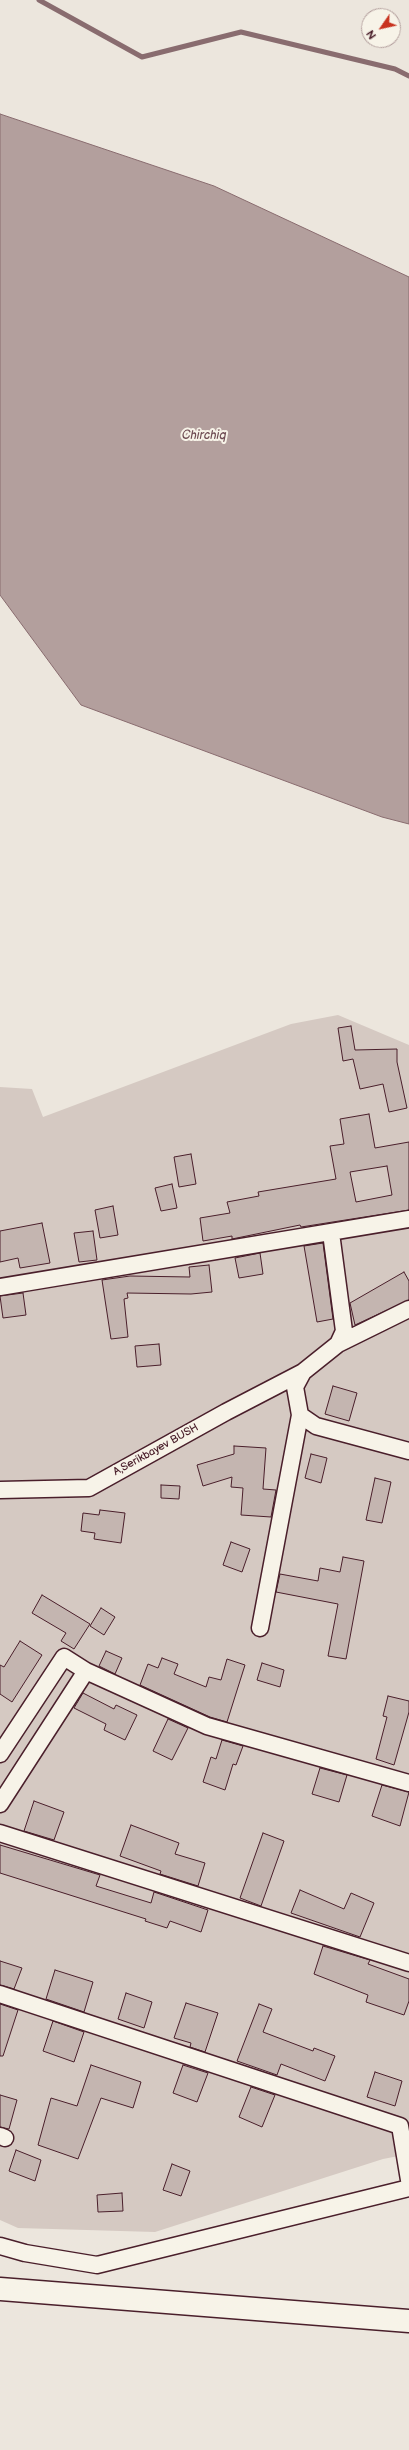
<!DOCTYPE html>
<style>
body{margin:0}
#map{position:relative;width:409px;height:2450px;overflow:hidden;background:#ece6dd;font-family:"Balsamiq Sans",sans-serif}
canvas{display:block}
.north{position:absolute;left:361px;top:8px;width:40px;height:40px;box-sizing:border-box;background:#f7f3e8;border:1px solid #b29e9c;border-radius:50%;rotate:236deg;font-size:11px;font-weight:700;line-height:16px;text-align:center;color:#4a1f2b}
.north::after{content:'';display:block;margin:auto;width:14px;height:18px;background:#c8321e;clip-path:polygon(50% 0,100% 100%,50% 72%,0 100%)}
</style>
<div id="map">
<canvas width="409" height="2450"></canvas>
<div class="north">N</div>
</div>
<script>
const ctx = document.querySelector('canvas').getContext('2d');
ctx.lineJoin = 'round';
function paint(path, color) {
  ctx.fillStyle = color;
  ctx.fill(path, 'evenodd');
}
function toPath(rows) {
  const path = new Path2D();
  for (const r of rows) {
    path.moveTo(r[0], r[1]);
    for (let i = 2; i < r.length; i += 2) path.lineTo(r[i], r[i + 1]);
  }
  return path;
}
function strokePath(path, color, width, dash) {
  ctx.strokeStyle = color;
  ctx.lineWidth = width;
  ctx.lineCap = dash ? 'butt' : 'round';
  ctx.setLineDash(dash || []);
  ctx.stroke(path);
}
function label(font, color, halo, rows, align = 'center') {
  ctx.font = font + ' "Balsamiq Sans",sans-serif';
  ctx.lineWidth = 4;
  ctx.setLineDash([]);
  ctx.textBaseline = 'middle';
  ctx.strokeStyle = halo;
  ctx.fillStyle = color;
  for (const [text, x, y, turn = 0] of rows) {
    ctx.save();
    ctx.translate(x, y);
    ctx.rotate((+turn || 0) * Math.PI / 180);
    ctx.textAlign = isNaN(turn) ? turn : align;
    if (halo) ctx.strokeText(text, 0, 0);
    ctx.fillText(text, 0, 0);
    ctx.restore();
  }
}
paint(toPath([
 [338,1015,409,1045,409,2154,383,2159,155,2232,18,2228,0,2220,0,1087,32,1089,43,1117,291,1024]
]), '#d5c9c2');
const water = toPath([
 [0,114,214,186,409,277,409,824,382,817,81,705,0,595,0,114]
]);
paint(water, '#b39f9d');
strokePath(water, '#896c6f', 1);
strokePath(toPath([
 [39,0,142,57,241,32,395,69,409,76]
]), '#896c6f', 5);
const building = toPath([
 [351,1026,355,1050,397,1049,397,1062,407,1108,389,1112,383,1084,360,1089,353,1059,343,1061,338,1028,351,1026],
 [369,1114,375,1148,409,1142,409,1210,301,1227,300,1225,232,1239,232,1236,203,1241,200,1218,230,1213,227,1202,259,1196,258,1192,336,1179,330,1146,344,1144,340,1119,369,1114],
 [387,1166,392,1195,356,1202,350,1172,387,1166],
 [191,1154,196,1184,179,1187,174,1157,191,1154],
 [172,1184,177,1208,161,1211,155,1188,172,1184],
 [113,1206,118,1235,100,1238,95,1210,113,1206],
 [42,1223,50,1263,20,1268,18,1258,0,1262,0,1231,42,1223],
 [93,1231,97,1260,79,1262,74,1233,93,1231],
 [323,1243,333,1319,317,1322,304,1246,323,1243],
 [260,1253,263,1274,239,1278,235,1258,260,1253],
 [209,1265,212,1292,191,1294,127,1293,128,1298,124,1299,128,1337,111,1339,102,1280,130,1276,190,1277,189,1267,209,1265],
 [404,1272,409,1281,409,1300,355,1325,350,1303,404,1272],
 [23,1293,26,1315,3,1318,0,1296,23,1293],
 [159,1344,161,1365,137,1367,135,1346,159,1344],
 [333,1386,357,1393,349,1421,325,1414,333,1386],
 [234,1446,266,1448,263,1489,276,1490,271,1517,241,1515,243,1488,231,1487,232,1477,203,1486,197,1465,234,1454,234,1446],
 [311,1454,327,1458,321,1483,305,1478,311,1454],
 [375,1478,391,1482,382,1523,366,1520,375,1478],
 [161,1485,180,1486,179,1499,161,1498,161,1485],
 [100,1510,125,1513,121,1543,94,1539,95,1533,81,1531,83,1513,99,1515,100,1510],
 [231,1542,250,1549,242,1572,223,1565,231,1542],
 [343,1557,364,1561,346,1659,328,1656,338,1604,276,1592,280,1574,318,1581,320,1568,340,1572,343,1557],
 [42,1595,90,1624,74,1649,61,1641,66,1633,32,1613,42,1595],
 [101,1608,115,1617,104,1635,90,1626,101,1608],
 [20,1641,42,1655,12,1702,0,1694,0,1665,4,1667,20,1641],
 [106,1651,122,1658,115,1674,99,1666,106,1651],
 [162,1658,178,1664,174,1674,206,1687,209,1677,221,1680,227,1659,245,1665,227,1722,210,1717,140,1685,148,1664,158,1668,162,1658],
 [262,1663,284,1670,280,1687,257,1680,262,1663],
 [83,1693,114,1709,116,1705,137,1715,125,1740,104,1730,106,1724,74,1708,83,1693],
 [388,1696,409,1701,409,1712,394,1765,376,1759,387,1717,383,1716,388,1696],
 [168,1719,188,1728,172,1760,153,1751,168,1719],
 [222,1740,243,1746,236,1765,233,1764,225,1790,203,1782,211,1757,216,1759,222,1740],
 [320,1768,347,1775,339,1802,312,1794,320,1768],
 [382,1785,409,1792,400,1826,372,1816,382,1785],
 [34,1801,64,1812,54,1840,24,1831,34,1801],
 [131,1825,179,1843,175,1854,205,1863,198,1886,160,1874,161,1871,120,1856,131,1825],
 [263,1833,284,1841,261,1906,240,1898,263,1833],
 [0,1845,100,1875,96,1886,151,1903,154,1892,208,1910,201,1932,170,1921,167,1928,145,1921,146,1919,0,1873,0,1845],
 [300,1890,344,1909,351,1893,374,1903,360,1937,291,1913,300,1890],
 [323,1946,370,1960,368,1964,409,1979,409,2001,404,2015,366,2002,368,1995,314,1974,323,1946],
 [0,1961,22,1968,14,1989,0,1985,0,1961],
 [55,1970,93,1982,84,2012,46,1999,55,1970],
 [126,1993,152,2002,144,2028,118,2019,126,1993],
 [186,2003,218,2013,205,2052,190,2047,191,2043,174,2038,186,2003],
 [0,2004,18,2010,3,2056,0,2056,0,2004],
 [259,2004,272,2009,263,2032,313,2051,314,2048,335,2056,325,2081,281,2064,277,2075,237,2061,259,2004],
 [53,2021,84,2032,74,2062,43,2051,53,2021],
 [91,2065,141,2082,133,2108,101,2098,78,2159,38,2145,51,2098,77,2106,91,2065],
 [183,2065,208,2073,197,2102,173,2093,183,2065],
 [375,2072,402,2081,395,2106,367,2097,375,2072],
 [251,2087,275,2095,262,2127,239,2117,251,2087],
 [0,2095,17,2100,9,2129,0,2127,0,2095],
 [16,2150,41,2160,35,2181,9,2171,16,2150],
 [172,2164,190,2171,181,2196,163,2190,172,2164],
 [122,2193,123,2211,98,2212,97,2195,122,2193]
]);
paint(building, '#c4b5b0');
strokePath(building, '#4a1f2b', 1);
const minor = toPath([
 [331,1233,344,1331,338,1344,303,1372,295,1387,300,1415,316,1426,409,1451],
 [0,1287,409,1219],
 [338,1344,409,1309],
 [0,1490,89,1488,226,1412,303,1372],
 [260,1628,300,1415],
 [0,1754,64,1657,86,1671,207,1726,409,1783],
 [0,1804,86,1671],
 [0,1833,409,1963],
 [0,1994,400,2126,409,2180],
 [0,2136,5,2138],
 [0,2246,25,2253,97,2265,409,2188]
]);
const secondary = toPath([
 [0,2289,409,2321]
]);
strokePath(minor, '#4a1f2b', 19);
strokePath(secondary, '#4a1f2b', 25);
strokePath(minor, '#f7f3e8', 16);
strokePath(secondary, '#f7f3e8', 22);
label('11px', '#4a1f2b', '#f7f3e8', [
 ["A,Serikbayev BUSH",156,1450,-29]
]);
label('italic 12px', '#6f4c53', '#f7f3e8', [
 ["Chirchiq",204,436]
]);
</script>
